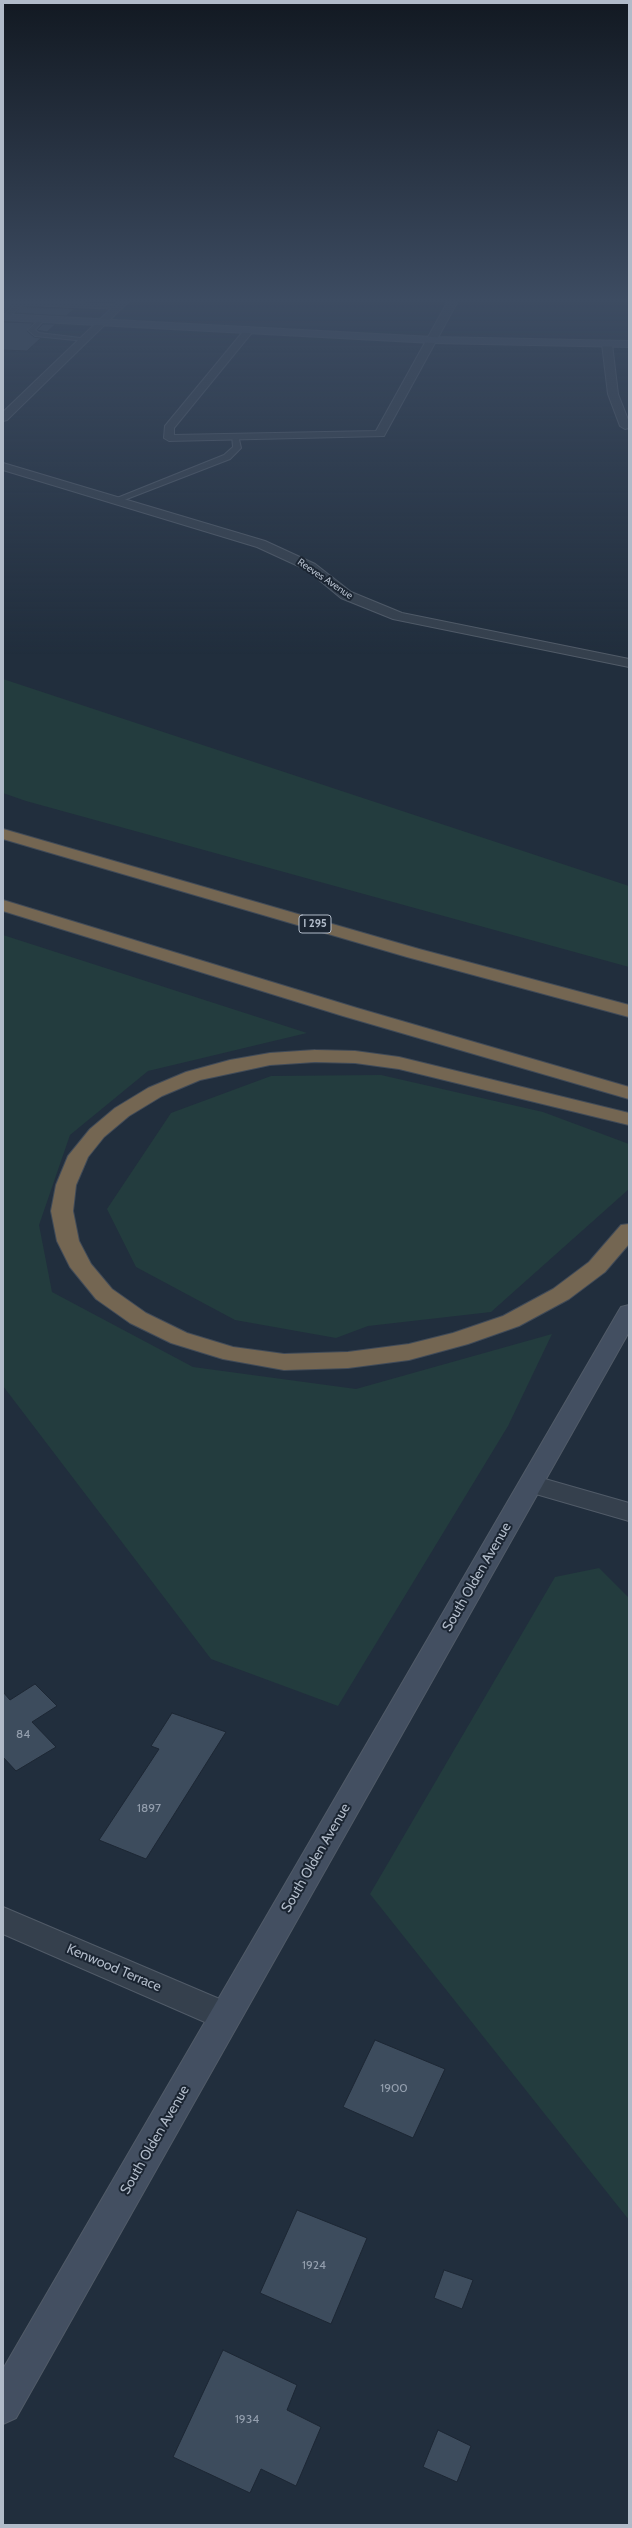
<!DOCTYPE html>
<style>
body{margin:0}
#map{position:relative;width:632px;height:2528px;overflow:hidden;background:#212e3d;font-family:Cabin,sans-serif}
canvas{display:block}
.frame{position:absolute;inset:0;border:4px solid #b1bbc9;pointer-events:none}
</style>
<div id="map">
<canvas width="632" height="2528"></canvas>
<div class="frame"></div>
</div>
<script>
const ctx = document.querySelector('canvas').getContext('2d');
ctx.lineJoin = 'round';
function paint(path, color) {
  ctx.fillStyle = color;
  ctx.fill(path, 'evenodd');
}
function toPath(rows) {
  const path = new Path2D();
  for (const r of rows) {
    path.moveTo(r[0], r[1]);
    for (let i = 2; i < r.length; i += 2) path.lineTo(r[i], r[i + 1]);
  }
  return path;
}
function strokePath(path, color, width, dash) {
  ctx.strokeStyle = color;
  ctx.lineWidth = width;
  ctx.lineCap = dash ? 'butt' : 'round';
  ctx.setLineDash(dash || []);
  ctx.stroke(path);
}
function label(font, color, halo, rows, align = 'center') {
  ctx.font = font + ' Cabin,sans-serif';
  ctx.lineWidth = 4;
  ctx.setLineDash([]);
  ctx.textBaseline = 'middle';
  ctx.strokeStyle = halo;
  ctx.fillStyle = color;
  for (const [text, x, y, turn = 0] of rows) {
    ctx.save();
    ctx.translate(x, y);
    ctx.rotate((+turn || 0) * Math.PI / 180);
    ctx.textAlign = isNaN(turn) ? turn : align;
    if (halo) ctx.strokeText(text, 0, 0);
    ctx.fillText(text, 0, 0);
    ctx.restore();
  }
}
paint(toPath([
 [3,679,629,886,629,967,26,801,3,793],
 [3,935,307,1033,148,1071,70,1135,39,1225,52,1292,193,1367,356,1389,552,1334,508,1426,338,1706,211,1659,3,1386],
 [381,1075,543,1112,629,1144,629,1189,491,1312,368,1326,336,1338,235,1320,136,1267,107,1209,171,1113,271,1076],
 [599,1568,629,1598,629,2220,370,1894,555,1577]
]), '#233c3e');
const building = toPath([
 [3,301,21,301,15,303,4,313,3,301],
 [21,307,26,307,74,309,66,316,15,313,21,307],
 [3,322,33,323,27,331,34,337,41,338,27,351,3,350,3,322],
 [43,324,56,324,47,332,37,330,43,324],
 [35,1684,57,1706,32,1722,56,1747,16,1771,3,1757,3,1692,10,1700,35,1684],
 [172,1713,226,1732,146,1859,99,1840,159,1749,151,1746,172,1713],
 [375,2040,445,2069,413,2138,343,2107,375,2040],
 [297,2210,367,2238,331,2324,260,2293,297,2210],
 [444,2270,473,2280,462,2309,434,2298,444,2270],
 [223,2350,297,2385,287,2410,321,2427,296,2486,261,2469,250,2493,173,2457,223,2350],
 [438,2430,471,2446,457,2482,423,2467,438,2430]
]);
paint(building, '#3d4c5d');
strokePath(building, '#1d2734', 1);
const service = toPath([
 [26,301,118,305,121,307,118,309,26,305,20,306,7,319,3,320,3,316,16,304,26,301],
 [42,317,45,319,35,330,39,333,89,339,85,341,35,336,28,330,42,317],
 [232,435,238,435,241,448,230,459,119,502,112,500,224,455,233,447,232,435]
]);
const minor = toPath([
 [119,301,129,301,7,420,3,421,3,412,119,301],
 [448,301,458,301,384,436,169,441,164,438,165,426,246,328,249,327,254,330,174,428,174,435,376,431,448,301],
 [607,341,612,344,618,394,629,422,629,428,625,429,620,426,608,394,602,344,607,341],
 [3,463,265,541,315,564,351,592,402,613,629,659,629,667,393,619,341,598,307,570,257,547,3,470,3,463],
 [531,1475,629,1503,629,1521,522,1490,519,1484,522,1478,531,1475],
 [3,1907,236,2006,241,2016,236,2026,225,2030,214,2026,3,1934,3,1907]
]);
const secondary = toPath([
 [3,314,433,337,629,341,629,347,433,343,3,320,3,314],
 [629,1305,629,1332,16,2418,3,2424,3,2369,618,1312,621,1307,629,1305]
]);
const motorway = toPath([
 [3,829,419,949,629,1005,629,1017,407,957,3,839,3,829],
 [3,900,357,1008,629,1087,629,1099,343,1016,3,911,3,900],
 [315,1050,355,1051,399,1057,629,1113,629,1125,399,1069,355,1063,315,1062,270,1065,200,1080,162,1096,129,1116,104,1137,88,1157,76,1185,73,1211,79,1241,91,1264,112,1289,146,1313,187,1333,233,1347,284,1354,348,1352,409,1344,453,1333,503,1316,553,1289,589,1262,621,1225,629,1224,629,1244,605,1272,569,1299,519,1326,468,1344,409,1360,348,1368,284,1370,223,1359,171,1343,130,1323,96,1299,70,1267,57,1241,51,1211,56,1185,68,1156,90,1129,115,1108,148,1088,186,1072,230,1060,270,1053,315,1050]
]);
strokePath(service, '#515b68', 2);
strokePath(minor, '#515b68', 2);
strokePath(secondary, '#515b68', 2);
strokePath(motorway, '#414b58', 2);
paint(service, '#35404d');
paint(minor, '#35404d');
paint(secondary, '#434f61');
paint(motorway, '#746652');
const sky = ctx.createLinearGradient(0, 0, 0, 655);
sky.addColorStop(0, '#121922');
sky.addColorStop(0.46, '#3d4c62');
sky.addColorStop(1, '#3d4c6200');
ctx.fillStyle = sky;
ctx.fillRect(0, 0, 632, 655);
label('10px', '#b1bbc9', '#1b2532', [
 ["Reeves Avenue",325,579,34]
]);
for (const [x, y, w] of [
 [315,924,32]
]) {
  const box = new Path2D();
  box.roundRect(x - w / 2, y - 9, w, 18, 3);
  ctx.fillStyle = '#1b2532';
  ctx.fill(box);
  strokePath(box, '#b1bbc9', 1);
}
label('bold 11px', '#b1bbc9', null, [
 ["I 295",315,924]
]);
label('12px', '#949fae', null, [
 ["84",23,1734],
 ["1897",149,1808],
 ["1900",394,2088],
 ["1924",314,2265],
 ["1934",247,2419]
]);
label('14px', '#b1bbc9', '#1b2532', [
 ["South Olden Avenue",477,1577,-60],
 ["South Olden Avenue",316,1858,-60],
 ["Kenwood Terrace",114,1968,23],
 ["South Olden Avenue",155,2140,-60]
]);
</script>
